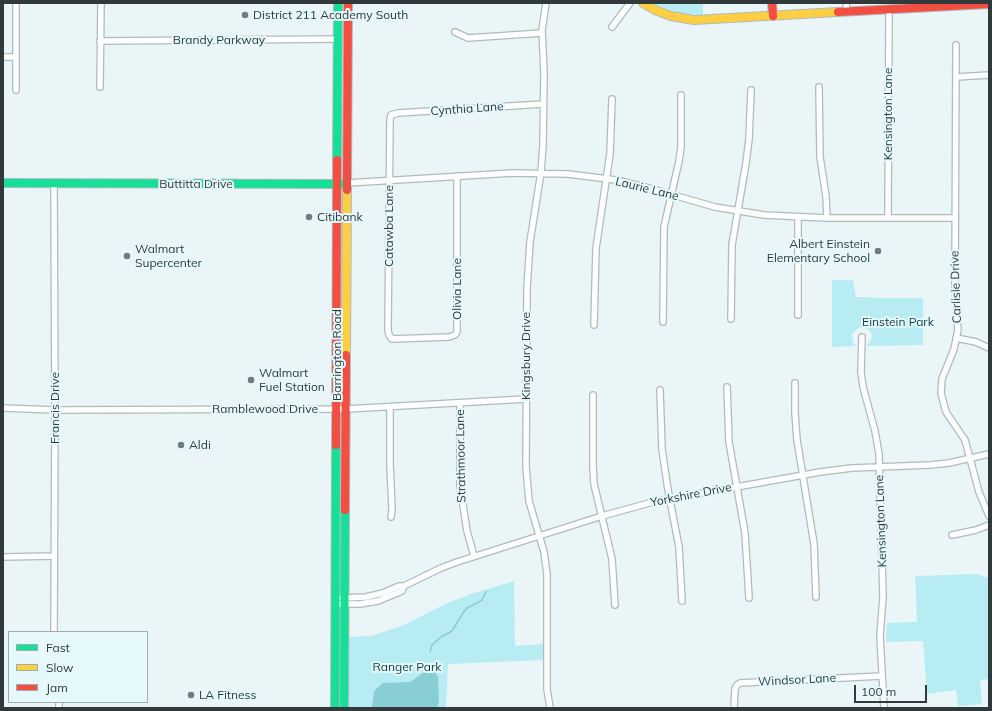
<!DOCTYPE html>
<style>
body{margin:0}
#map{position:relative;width:992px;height:711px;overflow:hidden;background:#eaf5f7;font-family:Mulish,sans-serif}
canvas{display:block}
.frame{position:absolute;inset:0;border:4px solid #31393a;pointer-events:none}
.legend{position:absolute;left:8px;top:631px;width:140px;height:72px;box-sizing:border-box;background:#e5f9fc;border:1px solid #9dacae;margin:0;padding:5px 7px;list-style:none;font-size:12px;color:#31393a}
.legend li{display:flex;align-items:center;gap:8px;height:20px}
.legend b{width:20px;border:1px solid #9dacae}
.scale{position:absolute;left:854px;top:685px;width:73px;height:18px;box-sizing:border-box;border:2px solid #31393a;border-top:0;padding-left:5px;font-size:12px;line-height:14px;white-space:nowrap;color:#31393a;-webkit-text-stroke:3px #e5f9fc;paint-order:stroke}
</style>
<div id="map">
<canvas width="992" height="711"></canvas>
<div class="frame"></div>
<ul class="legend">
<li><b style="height:5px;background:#16e098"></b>Fast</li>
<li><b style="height:5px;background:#ffcf43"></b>Slow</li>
<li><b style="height:5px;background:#f24e42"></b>Jam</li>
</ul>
<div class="scale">100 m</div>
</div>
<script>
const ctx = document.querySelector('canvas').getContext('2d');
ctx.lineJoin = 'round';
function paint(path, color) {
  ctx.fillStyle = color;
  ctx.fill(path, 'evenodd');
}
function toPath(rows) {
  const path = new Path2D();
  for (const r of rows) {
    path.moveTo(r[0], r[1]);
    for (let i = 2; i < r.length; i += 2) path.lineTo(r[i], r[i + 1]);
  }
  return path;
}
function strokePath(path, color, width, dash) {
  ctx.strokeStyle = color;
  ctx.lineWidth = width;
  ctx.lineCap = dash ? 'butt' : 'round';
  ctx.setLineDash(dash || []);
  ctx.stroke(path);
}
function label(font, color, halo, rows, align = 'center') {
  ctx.font = font + ' Mulish,sans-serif';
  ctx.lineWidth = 4;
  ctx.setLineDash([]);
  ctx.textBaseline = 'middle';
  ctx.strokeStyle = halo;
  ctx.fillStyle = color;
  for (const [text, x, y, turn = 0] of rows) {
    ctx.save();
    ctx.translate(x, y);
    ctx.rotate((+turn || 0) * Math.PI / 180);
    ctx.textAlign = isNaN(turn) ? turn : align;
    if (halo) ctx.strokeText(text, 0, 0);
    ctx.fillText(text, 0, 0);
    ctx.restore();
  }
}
paint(toPath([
 [652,3,703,3,703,15,679,13],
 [832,280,853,280,856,297,870,297,874,298,923,298,923,345,866,346,871,341,872,334,868,329,861,327,857,329,852,334,853,342,856,346,832,347],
 [977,574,989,578,989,679,980,680,982,704,958,706,956,690,927,694,923,641,886,642,887,623,917,622,915,576],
 [514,581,515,646,544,644,544,660,448,664,446,708,347,708,348,637,371,636,404,625,445,604,471,594]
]), '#b8ecf3');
paint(toPath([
 [434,669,438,677,439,701,437,708,372,708,374,691,383,683,410,682,423,673]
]), '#89cdd5');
strokePath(toPath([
 [430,652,432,645,441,637,452,631,463,613,467,608,479,602,482,600,486,591]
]), '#89cdd5', 1.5);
const street = toPath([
 [16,3,16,90],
 [546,3,542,30,544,72,543,145,541,172,530,242,527,288,526,467,529,501,544,552,547,574,547,689,550,708],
 [846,3,847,12],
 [612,27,630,3],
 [455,32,468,38,542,33],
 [100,41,339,39],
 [956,45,955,284,958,330,954,349,942,379,941,393,946,412,965,440,979,492,989,516],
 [3,57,15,57],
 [956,77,989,75],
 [100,87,101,3],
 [819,87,820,157,826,196,827,218],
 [457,176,457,332,455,335,449,337,392,339,389,335,388,330,390,120,391,115,398,113,543,104],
 [347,183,513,173,568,174,616,180,645,187,715,207,764,215,827,218,955,218],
 [888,218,889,10],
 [798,315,798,217],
 [731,319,732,245,746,163,749,139,751,90],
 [663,322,664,227,679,161,681,147,681,95],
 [594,325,596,248,610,154,612,99],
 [862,337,861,372,863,387,875,431,879,454,883,597,880,636,884,708],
 [956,338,976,342,989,348],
 [795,383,795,413,797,440,814,544,816,597],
 [727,387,729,442,745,533,749,598],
 [660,390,662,449,668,490,679,547,682,601],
 [593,395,593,466,594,484,612,559,615,605],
 [460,403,460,486,467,531,474,556],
 [390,407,390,465,392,509,391,517],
 [3,408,55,410,346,409,526,399],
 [952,535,976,530,989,525],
 [3,557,53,556],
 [342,598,366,597,383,593,399,586,404,586,441,568,457,562,602,516,653,502,820,472,852,468,930,465,949,463,989,454],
 [336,604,360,604,378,601,402,591,404,586],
 [54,632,55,410,54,184],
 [59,708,59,702],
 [734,708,735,689,737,685,740,683,882,676]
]);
const fast = toPath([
 [337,160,338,3],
 [3,183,342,184],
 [335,708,336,445],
 [344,708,345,510]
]);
const slow = toPath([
 [643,3,655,10,671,16,694,20,838,12],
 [346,355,347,190]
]);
const jam = toPath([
 [772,3,773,16],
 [838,12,989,4],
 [347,190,348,3],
 [336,445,337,160],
 [345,510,346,355]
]);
strokePath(street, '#b1babb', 8);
strokePath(fast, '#b1babb', 10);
strokePath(slow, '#b1babb', 10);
strokePath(jam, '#b1babb', 10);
strokePath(street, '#fcfefe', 5.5);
strokePath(fast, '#16e098', 8);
strokePath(slow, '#ffcf43', 8);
strokePath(jam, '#f24e42', 8);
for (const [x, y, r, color] of [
 [245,15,4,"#727b7c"],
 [309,217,4,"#727b7c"],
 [878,251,4,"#727b7c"],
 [127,256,4,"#727b7c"],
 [251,380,4,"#727b7c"],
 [181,445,4,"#727b7c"],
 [191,695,4,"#727b7c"]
]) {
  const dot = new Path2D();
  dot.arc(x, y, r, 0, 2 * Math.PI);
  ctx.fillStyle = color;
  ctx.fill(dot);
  strokePath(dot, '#e5f9fc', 1.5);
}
label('12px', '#31393a', '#e5f9fc', [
 ["District 211 Academy South",253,15],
 ["Citibank",317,217],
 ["Albert Einstein",870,244,"right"],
 ["Elementary School",870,258,"right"],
 ["Walmart",135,249],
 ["Supercenter",135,263],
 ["Walmart",259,373],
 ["Fuel Station",259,387],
 ["Aldi",189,445],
 ["LA Fitness",199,695]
], 'left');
label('12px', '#31393a', '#e5f9fc', [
 ["Brandy Parkway",219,40],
 ["Cynthia Lane",467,109,-4],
 ["Kensington Lane",888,114,-90],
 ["Buttitta Drive",196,184],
 ["Laurie Lane",647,189,14],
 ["Catawba Lane",389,226,-90],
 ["Carlisle Drive",956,287,-92],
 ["Olivia Lane",457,289,-90],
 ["Barrington Road",337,355,-90],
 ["Kingsbury Drive",526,356,-90],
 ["Francis Drive",55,408,-90],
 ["Ramblewood Drive",265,409],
 ["Strathmoor Lane",461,456,-91],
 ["Yorkshire Drive",691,495,-11],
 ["Kensington Lane",881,521,-92],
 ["Windsor Lane",797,680,-3]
]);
label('12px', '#0e3b40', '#e5f9fc', [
 ["Einstein Park",898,322],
 ["Ranger Park",407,667]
]);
</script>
